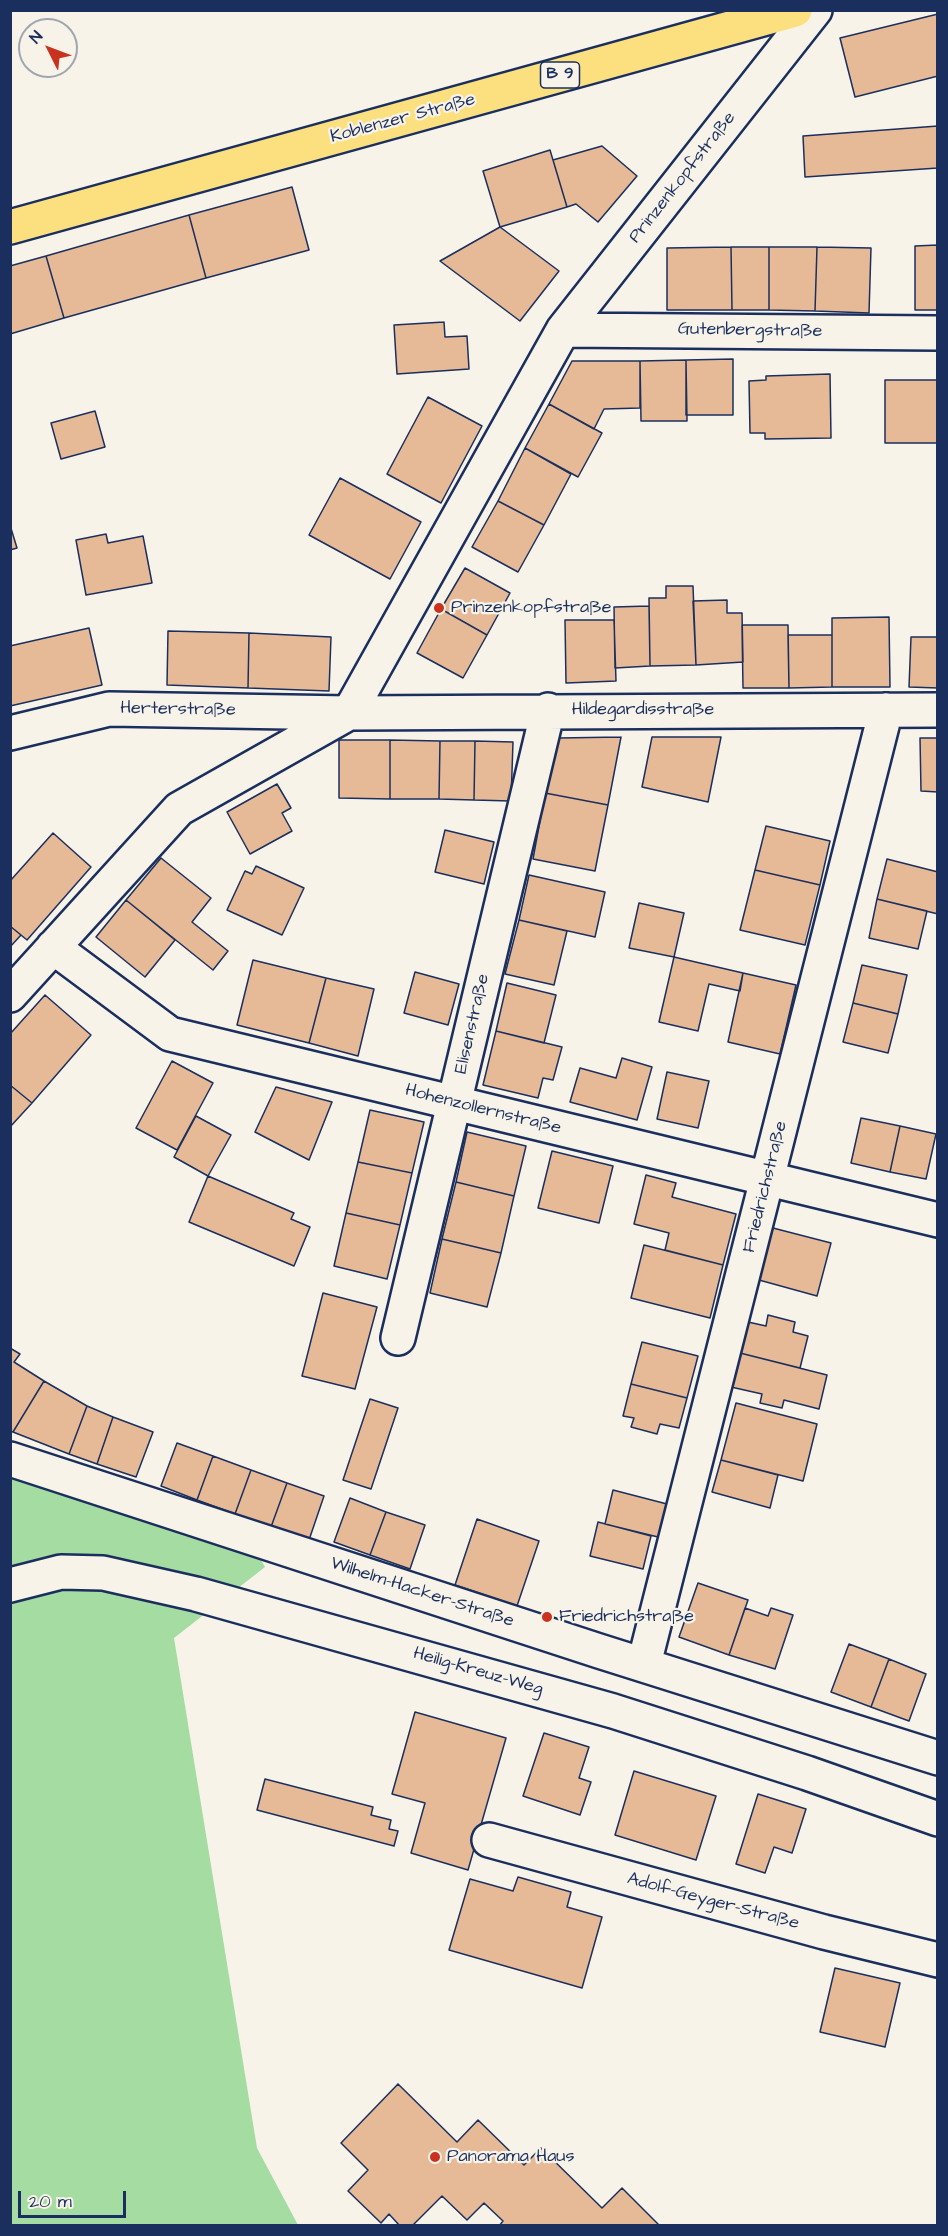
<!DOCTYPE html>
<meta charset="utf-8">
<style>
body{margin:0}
#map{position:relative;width:948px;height:2236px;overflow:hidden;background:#f7f3e8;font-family:"Architects Daughter",sans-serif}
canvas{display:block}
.frame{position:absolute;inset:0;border:12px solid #1b2f5e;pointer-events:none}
.north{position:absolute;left:18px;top:18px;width:60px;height:60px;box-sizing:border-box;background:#f7f3e8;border:2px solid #9fa5b1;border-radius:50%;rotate:312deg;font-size:16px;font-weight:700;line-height:24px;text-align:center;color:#1b2f5e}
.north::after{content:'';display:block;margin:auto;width:21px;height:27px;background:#c8321e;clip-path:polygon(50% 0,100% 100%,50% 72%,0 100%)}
.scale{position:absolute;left:18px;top:2191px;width:108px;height:27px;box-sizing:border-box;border:3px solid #1b2f5e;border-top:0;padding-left:8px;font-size:18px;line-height:21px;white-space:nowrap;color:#1b2f5e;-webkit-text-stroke:4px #f7f3e8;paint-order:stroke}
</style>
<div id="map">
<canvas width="948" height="2236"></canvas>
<div class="frame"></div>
<div class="north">N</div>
<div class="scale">20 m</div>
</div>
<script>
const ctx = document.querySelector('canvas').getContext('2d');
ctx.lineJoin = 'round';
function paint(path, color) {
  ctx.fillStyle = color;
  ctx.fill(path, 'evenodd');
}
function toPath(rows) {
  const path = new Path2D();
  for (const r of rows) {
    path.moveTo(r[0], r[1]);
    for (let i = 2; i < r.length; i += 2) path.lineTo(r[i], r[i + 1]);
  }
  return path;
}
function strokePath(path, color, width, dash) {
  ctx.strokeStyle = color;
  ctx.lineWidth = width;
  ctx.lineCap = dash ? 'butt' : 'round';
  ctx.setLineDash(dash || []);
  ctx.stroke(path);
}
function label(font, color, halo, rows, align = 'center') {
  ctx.font = font + ' "Architects Daughter",sans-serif';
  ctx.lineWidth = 4.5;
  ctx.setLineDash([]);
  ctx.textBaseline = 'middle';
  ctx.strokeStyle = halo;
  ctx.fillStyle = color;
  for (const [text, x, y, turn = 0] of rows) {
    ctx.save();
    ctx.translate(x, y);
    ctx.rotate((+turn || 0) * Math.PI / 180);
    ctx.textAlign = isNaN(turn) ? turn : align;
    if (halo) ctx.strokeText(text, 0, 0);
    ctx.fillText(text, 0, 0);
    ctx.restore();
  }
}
paint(toPath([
 [10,1476,255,1549,265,1567,174,1638,257,2148,298,2225,11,2225]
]), '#a4dca1');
const building = toPath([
 [938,14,938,76,855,97,840,38,938,14],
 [938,126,938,168,805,177,803,136,938,126],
 [602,146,637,176,598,222,576,204,567,207,553,160,602,146],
 [550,150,567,207,500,227,483,171,550,150],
 [292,187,309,250,206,278,189,215,292,187],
 [189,215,206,278,64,318,46,256,189,215],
 [500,227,559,271,520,321,440,261,500,227],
 [938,245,938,310,915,310,915,246,938,245],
 [731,247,769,247,769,310,732,310,731,247],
 [731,247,732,310,667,310,667,248,731,247],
 [769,247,817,247,815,311,769,310,769,247],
 [817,247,871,248,869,313,815,311,817,247],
 [46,256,64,318,10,334,10,266,46,256],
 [444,322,445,337,467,336,469,369,397,374,394,325,444,322],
 [733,359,733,415,686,415,686,360,733,359],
 [686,360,687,421,641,421,640,361,686,360],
 [572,361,640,361,640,408,604,409,594,429,549,404,572,361],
 [830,374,831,438,765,439,765,433,750,433,749,381,766,380,766,376,830,374],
 [885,380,938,380,938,443,885,443,885,380],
 [428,397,482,426,441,503,387,474,428,397],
 [549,404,602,433,578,477,525,448,549,404],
 [95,411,105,447,61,459,51,423,95,411],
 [525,448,571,474,544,525,498,501,525,448],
 [340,478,421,522,390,579,309,535,340,478],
 [498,501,544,525,518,572,472,547,498,501],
 [10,525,17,548,10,550,10,525],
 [106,534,108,543,143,536,152,583,86,595,76,540,106,534],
 [465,568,510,593,487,635,441,609,465,568],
 [666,586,693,586,696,665,650,666,649,598,666,598,666,586],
 [727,600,727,613,742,613,743,662,696,665,693,601,727,600],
 [649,606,650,666,615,668,614,607,649,606],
 [441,609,487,635,463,678,417,653,441,609],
 [889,617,890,687,832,687,832,618,889,617],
 [565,620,614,620,616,681,566,683,565,620],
 [742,625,788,625,789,688,743,688,742,625],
 [89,628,102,685,10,706,10,646,89,628],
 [168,631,249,633,248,688,167,685,168,631],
 [249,633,331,637,329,691,248,688,249,633],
 [788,635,832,635,832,687,789,688,788,635],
 [911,637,938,637,938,688,909,687,911,637],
 [621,737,608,805,545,793,558,738,621,737],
 [652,737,721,737,708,802,642,787,652,737],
 [920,738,938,738,938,792,921,791,920,738],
 [339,740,390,740,390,799,339,798,339,740],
 [390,740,440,741,439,799,390,799,390,740],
 [440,741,475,741,474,800,439,799,440,741],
 [475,741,513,742,511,801,474,800,475,741],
 [277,784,291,808,282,813,292,831,250,854,227,812,277,784],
 [545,793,608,805,595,871,533,859,545,793],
 [766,826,830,841,820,885,755,870,766,826],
 [445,830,494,842,484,884,435,872,445,830],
 [53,833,91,867,27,940,10,926,10,881,53,833],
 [161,858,211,898,192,922,228,951,213,970,126,900,161,858],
 [887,859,938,872,938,914,877,899,887,859],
 [256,866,304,888,282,935,227,910,245,871,252,874,256,866],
 [755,870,820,885,805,945,740,930,755,870],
 [529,875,605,892,595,937,519,920,529,875],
 [877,899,927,911,918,949,869,938,877,899],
 [126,900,175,940,145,977,96,937,126,900],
 [639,903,684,913,674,957,629,948,639,903],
 [519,920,567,931,554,985,505,974,519,920],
 [10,926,21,935,10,947,10,926],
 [674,957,743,973,740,991,709,984,698,1031,659,1022,674,957],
 [253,960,326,978,309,1043,237,1025,253,960],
 [862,965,907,975,898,1014,853,1003,862,965],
 [415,972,459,984,448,1025,404,1013,415,972],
 [743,973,796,985,780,1054,728,1042,743,973],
 [326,978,374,989,358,1056,309,1043,326,978],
 [507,983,556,995,544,1043,496,1031,507,983],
 [45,995,91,1035,32,1103,10,1085,10,1034,45,995],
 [853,1003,898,1014,888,1053,843,1042,853,1003],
 [496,1031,562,1047,553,1080,543,1078,538,1098,483,1085,496,1031],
 [622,1058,652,1067,637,1120,570,1102,580,1068,616,1078,622,1058],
 [172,1061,213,1083,177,1150,136,1128,172,1061],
 [667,1072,709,1081,698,1128,657,1119,667,1072],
 [10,1085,32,1103,10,1127,10,1085],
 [276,1087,332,1102,309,1160,255,1132,276,1087],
 [370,1110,424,1122,412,1173,358,1162,370,1110],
 [196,1116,231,1135,208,1176,174,1157,196,1116],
 [861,1118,900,1126,890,1172,851,1163,861,1118],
 [900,1126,936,1134,926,1179,890,1172,900,1126],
 [467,1132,526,1146,514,1196,456,1182,467,1132],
 [552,1151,613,1166,599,1223,538,1208,552,1151],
 [358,1162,412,1173,400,1225,346,1213,358,1162],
 [646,1175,676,1183,672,1197,736,1214,723,1265,665,1250,669,1233,634,1224,646,1175],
 [208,1176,294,1213,291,1219,310,1227,294,1266,189,1222,208,1176],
 [456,1182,514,1196,501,1253,442,1239,456,1182],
 [346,1213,400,1225,387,1279,334,1266,346,1213],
 [773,1228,831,1243,817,1296,759,1280,773,1228],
 [442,1239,501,1253,487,1307,430,1293,442,1239],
 [644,1245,723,1265,710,1318,631,1298,644,1245],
 [323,1293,377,1307,355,1389,302,1376,323,1293],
 [768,1315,795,1322,793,1332,808,1336,800,1368,740,1353,748,1322,766,1326,768,1315],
 [642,1342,698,1356,687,1398,631,1384,642,1342],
 [10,1348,20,1354,14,1362,44,1381,13,1432,10,1431,10,1348],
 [740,1353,827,1375,819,1409,784,1400,782,1408,760,1403,762,1394,731,1387,740,1353],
 [44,1381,87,1406,69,1454,13,1432,44,1381],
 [631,1384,687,1398,679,1428,660,1424,657,1434,631,1427,634,1418,623,1416,631,1384],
 [370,1399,398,1408,371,1489,343,1480,370,1399],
 [736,1403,817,1424,803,1481,721,1460,736,1403],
 [87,1406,113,1417,97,1464,69,1454,87,1406],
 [113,1417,153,1432,136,1477,97,1464,113,1417],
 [177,1443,213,1456,197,1500,161,1486,177,1443],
 [213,1456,251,1470,235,1514,197,1500,213,1456],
 [721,1460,778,1475,770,1508,712,1492,721,1460],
 [251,1470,287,1483,271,1527,235,1514,251,1470],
 [287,1483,324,1496,309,1540,271,1527,287,1483],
 [613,1490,667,1504,658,1537,605,1524,613,1490],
 [350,1498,386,1512,370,1555,334,1542,350,1498],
 [386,1512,425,1525,410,1569,370,1555,386,1512],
 [477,1519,539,1541,517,1606,455,1585,477,1519],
 [598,1522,651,1536,643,1569,590,1556,598,1522],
 [698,1583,748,1600,729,1655,679,1637,698,1583],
 [745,1608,768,1616,771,1608,793,1615,775,1669,729,1655,745,1608],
 [849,1644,889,1659,871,1707,831,1692,849,1644],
 [889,1659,926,1674,909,1721,871,1707,889,1659],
 [415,1712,506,1738,468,1870,411,1853,425,1803,392,1794,415,1712],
 [544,1733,589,1747,579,1778,591,1782,580,1815,523,1796,544,1733],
 [634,1771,716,1796,696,1860,615,1835,634,1771],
 [265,1779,373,1807,371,1815,391,1820,389,1829,398,1831,394,1846,257,1810,265,1779],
 [758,1794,806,1809,792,1853,774,1847,765,1873,736,1864,758,1794],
 [518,1877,571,1892,567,1907,602,1917,582,1988,449,1950,470,1879,513,1891,518,1877],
 [835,1968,900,1983,885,2047,820,2032,835,1968],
 [398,2084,457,2142,478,2120,524,2165,541,2148,602,2208,622,2188,660,2226,499,2226,503,2221,484,2203,467,2220,442,2196,412,2226,400,2226,389,2214,381,2223,348,2191,368,2170,341,2143,398,2084]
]);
paint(building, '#e6ba96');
strokePath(building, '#1b2f5e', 1.5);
const minor = toPath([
 [563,330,938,333],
 [10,733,109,709,349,713,938,710],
 [53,947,170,1034,938,1220],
 [10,995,179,809,349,713,563,330,815,10],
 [398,1338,548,710],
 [10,1459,599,1651,938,1758],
 [10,1585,61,1572,103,1573,196,1594,613,1711,807,1773,938,1819],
 [644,1664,886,710],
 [489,1840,824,1932,938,1960]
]);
const major = toPath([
 [10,227,795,10]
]);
strokePath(minor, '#1b2f5e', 38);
strokePath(major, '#1b2f5e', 38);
strokePath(minor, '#f7f3e8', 33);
strokePath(major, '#fce080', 33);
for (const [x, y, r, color] of [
 [439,608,6,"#c8321e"],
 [547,1617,6,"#c8321e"],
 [435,2157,6,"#c8321e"]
]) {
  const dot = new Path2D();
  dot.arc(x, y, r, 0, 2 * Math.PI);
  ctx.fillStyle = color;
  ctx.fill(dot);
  strokePath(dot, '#f7f3e8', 2);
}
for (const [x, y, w] of [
 [560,75,39]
]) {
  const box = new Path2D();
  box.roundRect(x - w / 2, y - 13, w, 26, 4.5);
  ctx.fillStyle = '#f7f3e8';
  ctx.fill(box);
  strokePath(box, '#1b2f5e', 1.5);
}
label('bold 16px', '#1b2f5e', null, [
 ["B 9",560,75]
]);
label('18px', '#1b2f5e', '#f7f3e8', [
 ["Koblenzer Straße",403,119,-15],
 ["Prinzenkopfstraße",683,178,-52],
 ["Gutenbergstraße",750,331,1],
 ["Herterstraße",178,710,1],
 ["Hildegardisstraße",643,710],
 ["Elisenstraße",473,1024,-77],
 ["Hohenzollernstraße",483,1110,14],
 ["Friedrichstraße",766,1187,-76],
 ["Wilhelm-Hacker-Straße",422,1593,18],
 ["Heilig-Kreuz-Weg",478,1672,16],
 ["Adolf-Geyger-Straße",713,1902,15]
]);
label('18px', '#1b2f5e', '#f7f3e8', [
 ["Prinzenkopfstraße",451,608],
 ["Friedrichstraße",559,1617],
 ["Panorama Haus",447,2157]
], 'left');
</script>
